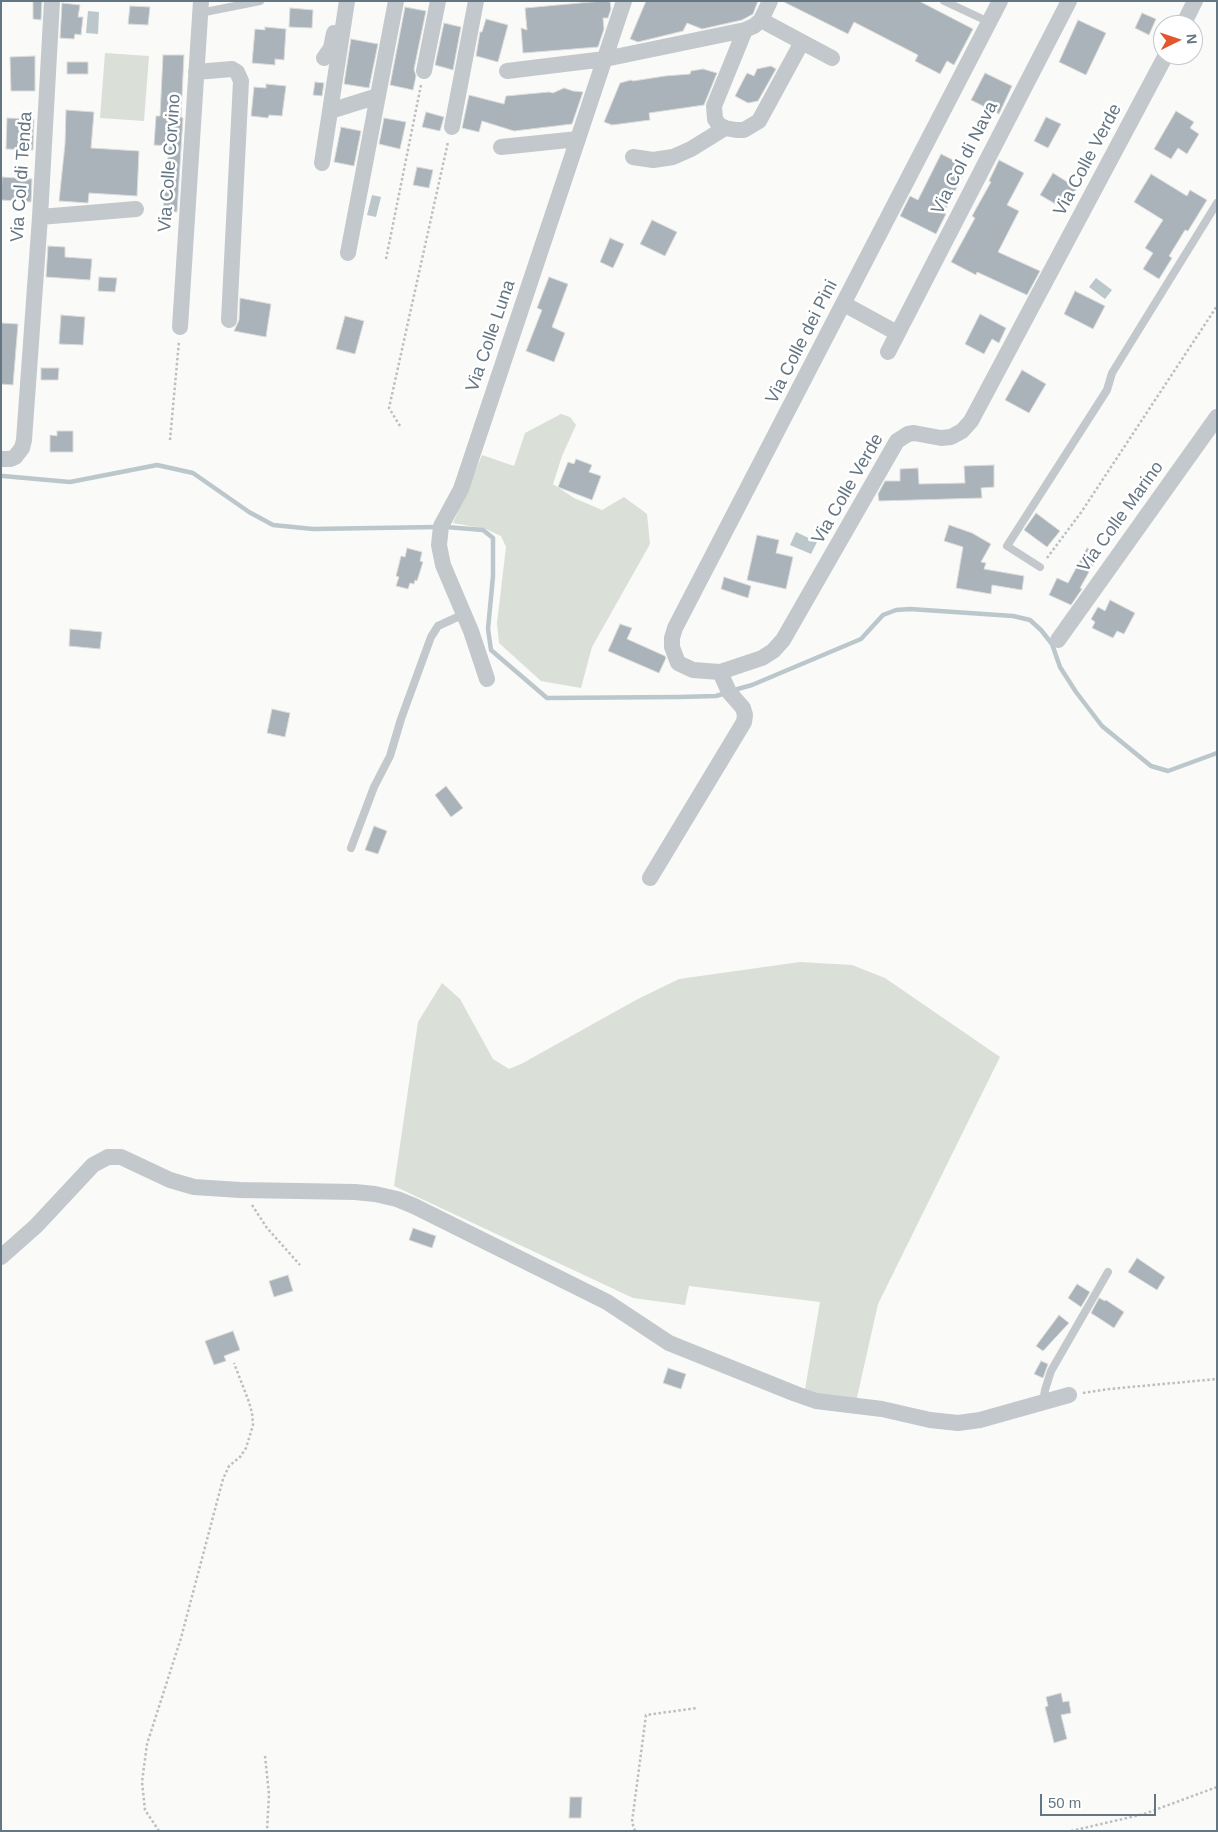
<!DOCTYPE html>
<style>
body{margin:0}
#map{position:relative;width:1218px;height:1832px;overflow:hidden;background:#fafaf8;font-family:Arial,sans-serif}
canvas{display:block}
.frame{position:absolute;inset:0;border:2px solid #657683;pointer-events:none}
.north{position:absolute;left:1153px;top:15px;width:50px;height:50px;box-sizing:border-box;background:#fff;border:1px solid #c1c8cd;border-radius:50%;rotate:86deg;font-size:14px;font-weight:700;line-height:20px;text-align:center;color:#657683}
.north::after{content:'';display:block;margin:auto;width:18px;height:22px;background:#e4572e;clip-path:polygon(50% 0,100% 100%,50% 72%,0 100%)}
.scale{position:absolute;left:1040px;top:1794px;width:116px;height:22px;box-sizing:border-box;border:2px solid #657683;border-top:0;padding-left:6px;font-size:15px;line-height:18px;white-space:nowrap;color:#657683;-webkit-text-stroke:4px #fff;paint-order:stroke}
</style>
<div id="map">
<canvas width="1218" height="1832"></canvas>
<div class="frame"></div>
<div class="north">N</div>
<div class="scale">50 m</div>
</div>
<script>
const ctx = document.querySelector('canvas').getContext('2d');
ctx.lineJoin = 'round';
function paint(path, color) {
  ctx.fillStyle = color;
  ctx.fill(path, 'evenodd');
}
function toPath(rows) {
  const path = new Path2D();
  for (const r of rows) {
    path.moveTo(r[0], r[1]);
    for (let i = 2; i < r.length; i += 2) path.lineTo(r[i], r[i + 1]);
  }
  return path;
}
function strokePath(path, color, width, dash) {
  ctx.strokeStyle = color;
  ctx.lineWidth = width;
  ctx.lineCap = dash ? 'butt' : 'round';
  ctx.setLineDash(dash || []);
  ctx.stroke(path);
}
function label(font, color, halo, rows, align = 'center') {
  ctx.font = font + ' Arial,sans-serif';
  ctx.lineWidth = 5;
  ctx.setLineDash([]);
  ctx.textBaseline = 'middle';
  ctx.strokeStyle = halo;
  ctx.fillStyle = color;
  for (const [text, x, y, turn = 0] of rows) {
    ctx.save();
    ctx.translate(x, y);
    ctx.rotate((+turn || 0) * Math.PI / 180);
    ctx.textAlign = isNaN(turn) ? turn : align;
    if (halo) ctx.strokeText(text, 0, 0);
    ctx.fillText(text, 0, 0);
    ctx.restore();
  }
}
paint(toPath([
 [105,53,149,56,144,121,100,118],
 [561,414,570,417,576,425,562,456,553,484,574,498,602,510,624,497,647,514,650,544,592,647,581,688,541,681,499,643,497,623,506,547,501,536,486,529,453,523,482,455,514,466,525,433],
 [800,962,852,965,885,978,1000,1057,878,1304,856,1402,804,1395,820,1302,689,1286,685,1305,633,1298,394,1186,418,1022,442,983,460,999,493,1059,509,1069,523,1063,636,1000,679,979]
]), '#dadfd7');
paint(toPath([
 [88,11,99,12,98,34,86,33],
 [372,195,381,197,376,217,367,215],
 [1096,278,1112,290,1105,299,1089,287],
 [796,532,817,542,811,554,790,545]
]), '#bbc7cb');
strokePath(toPath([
 [3,476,70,482,157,465,193,473,249,512,273,525,313,529,437,527],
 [446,527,483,530,493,538,493,576,488,629,491,650,547,698,680,697,716,696,726,693],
 [734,690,752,685,861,639,883,615,896,610,910,609,1013,616,1030,620,1041,630,1052,644,1060,667,1076,692,1102,726,1151,766,1168,771,1217,753]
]), '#bbc7cb', 4.5);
const building = toPath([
 [33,1,42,1,41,20,33,19,33,1],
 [602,1,610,1,611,9,608,18,603,18,604,29,598,47,523,53,521,28,527,30,525,8,602,1],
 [646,1,758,1,753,14,742,20,702,29,687,23,683,31,638,42,630,39,646,1],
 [782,1,919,1,973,29,954,65,947,61,940,74,915,61,918,55,854,22,848,34,782,1],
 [62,3,80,5,78,17,83,17,81,35,75,34,74,39,60,38,62,3],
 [130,6,150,7,148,25,128,24,130,6],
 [405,7,426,11,414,69,416,76,413,90,390,85,405,7],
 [290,8,313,10,312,28,289,27,290,8],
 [1142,13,1156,19,1149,35,1135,28,1142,13],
 [486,19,508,25,498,62,476,56,480,32,482,32,486,19],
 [1078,20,1106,33,1086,75,1059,62,1078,20],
 [444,23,461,27,453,70,435,65,444,23],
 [265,27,286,29,284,60,275,59,275,65,252,63,255,29,265,30,265,27],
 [351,39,378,44,369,88,344,84,351,39],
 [163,55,184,55,181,117,183,118,177,212,163,211,169,146,154,145,156,116,160,116,163,55],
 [35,56,35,91,11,91,10,57,35,56],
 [67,62,88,62,88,74,67,74,67,62],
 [771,66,776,69,758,101,748,103,735,96,747,73,754,76,757,69,771,66],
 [703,69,717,73,704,105,649,113,650,120,612,125,604,122,620,83,631,80,633,81,665,76,690,74,691,71,703,69],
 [985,73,1012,86,999,114,971,100,985,73],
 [315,82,324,83,322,96,313,95,315,82],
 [266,84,286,86,282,116,269,115,268,118,251,116,254,87,266,88,266,84],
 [564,88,573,91,583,92,572,124,514,131,482,121,479,132,462,128,469,95,504,104,506,96,549,92,553,93,564,88],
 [66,110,94,112,91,148,139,151,137,196,89,193,88,203,59,201,65,144,66,110],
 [1176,111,1194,122,1190,128,1199,134,1187,154,1178,148,1171,159,1154,149,1176,111],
 [426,112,444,117,440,131,422,127,426,112],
 [1046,117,1061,124,1048,148,1034,141,1046,117],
 [7,118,34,119,33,150,6,149,7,118],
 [384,118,406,122,400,149,379,144,384,118],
 [341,127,361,131,354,166,334,162,341,127],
 [941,154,967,167,944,213,946,214,936,234,900,216,910,196,918,200,941,154],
 [999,160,1024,173,1007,205,1019,211,998,252,1040,271,1027,295,977,272,976,275,951,262,975,218,972,216,991,182,989,181,999,160],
 [417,167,433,170,429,188,413,185,417,167],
 [1053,173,1077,188,1064,209,1040,195,1053,173],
 [1151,174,1187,196,1190,190,1207,200,1188,231,1185,230,1169,256,1172,258,1159,279,1143,269,1153,253,1145,248,1163,220,1134,202,1151,174],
 [2,177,32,179,31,202,1,200,2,177],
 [652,220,677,232,665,256,640,244,652,220],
 [610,238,624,244,613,268,600,262,610,238],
 [48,246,65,247,65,257,92,259,90,280,46,277,48,246],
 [99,277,117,278,115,292,98,291,99,277],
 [549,277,568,284,552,327,565,333,554,362,526,351,542,310,537,308,549,277],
 [1075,291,1105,306,1093,329,1064,314,1075,291],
 [240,298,271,304,266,337,234,331,239,320,240,298],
 [980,314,1006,328,999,343,992,339,984,354,965,344,980,314],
 [61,315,85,317,83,345,59,344,61,315],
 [345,316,364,321,355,354,336,349,345,316],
 [1,323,18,324,13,385,1,384,1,323],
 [41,368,59,368,58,380,41,380,41,368],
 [1022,370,1046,384,1029,413,1005,400,1022,370],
 [57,431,73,431,73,452,50,452,50,435,57,436,57,431],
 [576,459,592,465,589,472,601,476,592,500,558,487,568,462,574,464,576,459],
 [994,465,994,487,981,488,982,498,879,501,878,494,885,481,900,481,900,469,918,468,919,484,965,483,964,466,994,465],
 [1036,513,1060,531,1047,547,1024,530,1036,513],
 [949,525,972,533,991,544,981,562,986,563,984,569,1024,576,1022,590,992,585,991,594,956,588,963,547,944,541,949,525],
 [757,535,779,540,776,553,793,557,786,589,747,580,757,535],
 [407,548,422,552,420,561,423,562,417,581,415,580,414,584,410,583,408,589,396,586,399,577,396,576,401,556,405,557,407,548],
 [1087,548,1099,554,1080,588,1082,589,1071,605,1049,595,1057,578,1068,583,1087,548],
 [724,577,751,586,748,598,721,589,724,577],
 [1110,600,1135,613,1124,634,1117,631,1113,638,1092,628,1095,622,1091,619,1098,607,1105,611,1110,600],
 [620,624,632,628,627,639,665,656,666,658,659,673,608,651,620,624],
 [70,629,102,632,100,649,69,646,70,629],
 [272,709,290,713,285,737,267,733,272,709],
 [446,786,463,808,451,817,435,795,446,786],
 [374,826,387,831,378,854,365,850,374,826],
 [413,1228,436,1236,432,1248,409,1240,413,1228],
 [1137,1258,1165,1277,1157,1290,1128,1272,1137,1258],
 [288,1275,293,1291,274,1297,269,1281,288,1275],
 [1077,1284,1090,1292,1081,1307,1068,1298,1077,1284],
 [1099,1298,1105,1301,1106,1300,1124,1312,1114,1328,1091,1313,1099,1298],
 [1059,1315,1069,1323,1043,1351,1036,1346,1059,1315],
 [233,1331,240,1350,224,1356,226,1361,214,1365,205,1341,233,1331],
 [1041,1361,1048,1364,1043,1378,1034,1374,1041,1361],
 [668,1368,686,1374,681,1389,663,1383,668,1368],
 [1061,1693,1063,1702,1069,1701,1071,1713,1061,1715,1067,1739,1054,1743,1045,1707,1048,1706,1046,1697,1061,1693],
 [570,1797,582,1797,581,1818,569,1818,570,1797]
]);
paint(building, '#aab3b9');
strokePath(building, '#dcdcda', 1);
strokePath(toPath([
 [386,259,421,85],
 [400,426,389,408,448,142],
 [170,440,179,341],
 [1047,558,1082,511,1217,306],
 [252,1205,267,1228,300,1265],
 [1083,1393,1109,1389,1217,1379],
 [265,1756,269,1794,267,1831],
 [159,1831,145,1810,142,1782,147,1744,181,1638,223,1479,229,1466,240,1457,246,1448,253,1425,252,1413,249,1402,234,1363],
 [635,1831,632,1822,646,1715,697,1708],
 [1071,1831,1144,1814,1217,1787]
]), '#bbbfc2', 2.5, [2.5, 2.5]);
strokePath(toPath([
 [944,1,989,22],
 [200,13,260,1],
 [1040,567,1007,546,1107,390,1112,373,1217,203],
 [351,848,374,787,390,756,401,719,431,637,438,626,464,614],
 [1043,1402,1045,1390,1051,1371,1108,1272]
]), '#c3c8cc', 8);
strokePath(toPath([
 [1183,25,1195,1],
 [802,42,832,58],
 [324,58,331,48,334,33],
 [424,71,438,1],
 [507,71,605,59,745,30,754,26,761,20],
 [196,72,232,69,237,72,241,81,229,320],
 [330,111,378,96],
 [452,127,476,1],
 [725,128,719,125,715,119,714,106,745,30],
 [501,147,578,139],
 [633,157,653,160,673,157,691,149,725,128,736,130,744,130,759,121,802,42,761,20,770,1],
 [322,163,347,1],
 [40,217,136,209],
 [348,253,396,1],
 [844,304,897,333],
 [180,327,201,1],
 [888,352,1069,1],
 [1,459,10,459,15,457,22,448,24,440,40,217,52,1],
 [1058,640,1217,417],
 [720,672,693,670,678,663,672,647,672,638,675,628,1000,1],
 [487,679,471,631,443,565,439,545,441,526,461,489,624,1],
 [650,878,744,722,745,715,743,708,729,692,720,672,762,658,773,651,783,640,897,441,908,434,914,433,941,438,951,437,962,431,971,421,1166,55],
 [1,1257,36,1226,93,1165,108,1157,121,1157,170,1180,194,1187,240,1190,355,1192,375,1194,397,1199,414,1206,607,1302,669,1343,796,1394,816,1401,882,1409,930,1420,958,1423,980,1420,1069,1395]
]), '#c3c8cc', 16);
label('18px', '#657683', '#fff', [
 ["Via Col di Nava",965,158,-63],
 ["Via Colle Verde",1088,160,-62],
 ["Via Colle Corvino",170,163,-86],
 ["Via Col di Tenda",22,177,-86],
 ["Via Colle Luna",491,336,-71],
 ["Via Colle dei Pini",802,342,-63],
 ["Via Colle Verde",848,489,-60],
 ["Via Colle Marino",1121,517,-54]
]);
</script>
